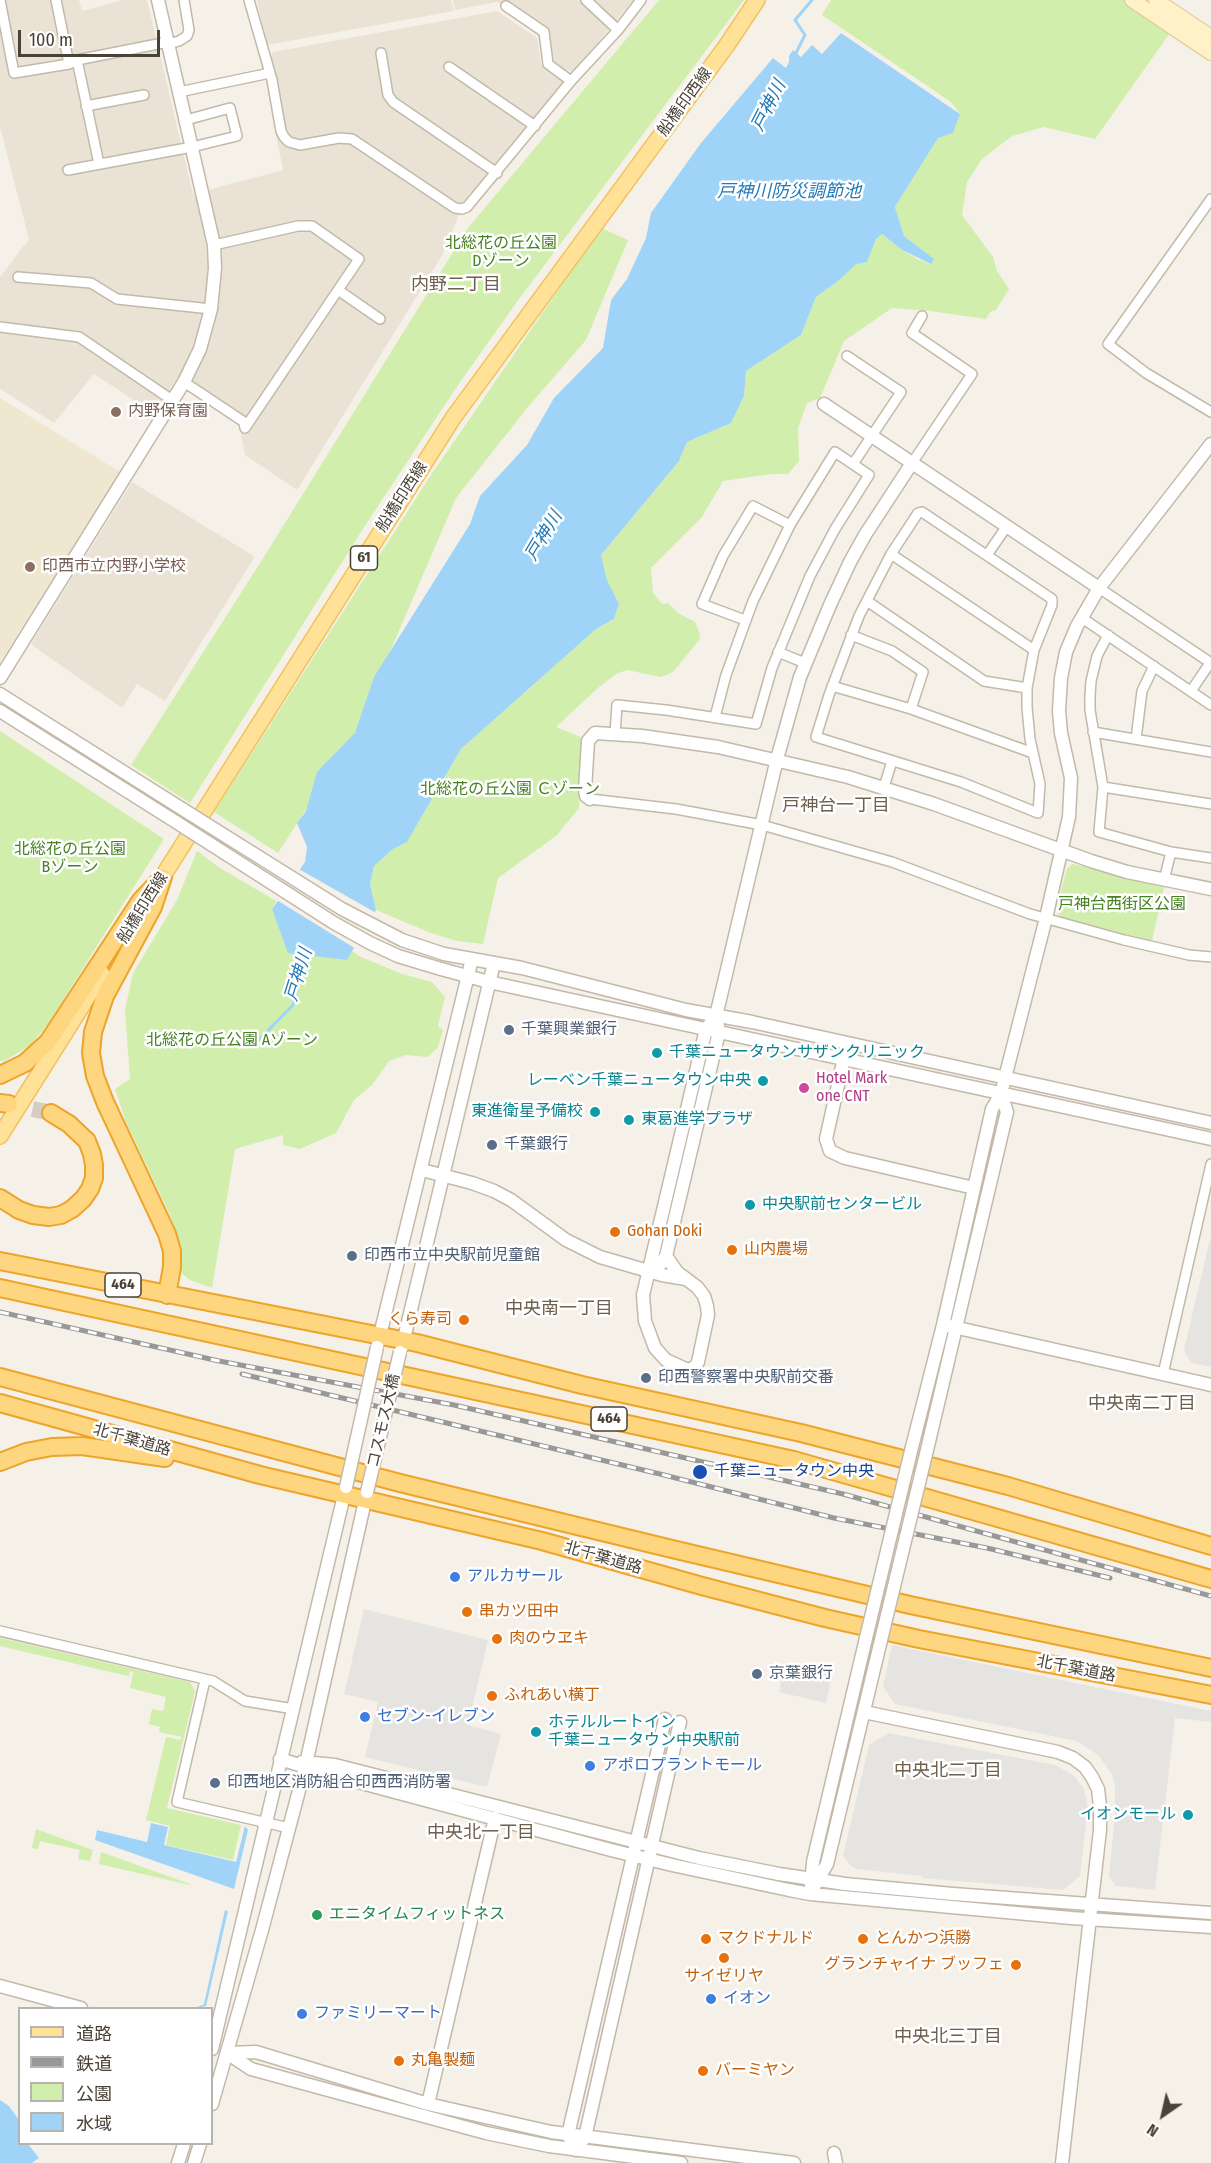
<!DOCTYPE html>
<meta charset="utf-8">
<style>
body{margin:0}
#map{position:relative;width:1211px;height:2163px;overflow:hidden;background:#f5f1e8;font-family:"Fira Sans Condensed","Noto Sans JP",sans-serif}
canvas{display:block}
.legend{position:absolute;left:18px;top:2007px;width:195px;height:138px;box-sizing:border-box;background:#fff;border:2px solid #b7b3af;margin:0;padding:8px 10px;list-style:none;font-size:18px;color:#4a4236}
.legend li{display:flex;align-items:center;gap:12px;height:30px}
.legend b{width:30px;border:2px solid #b7b3af}
.north{position:absolute;left:1133px;top:2085px;width:60px;height:60px;-webkit-text-stroke:4px #fff;paint-order:stroke;rotate:214deg;font-size:16px;font-weight:700;line-height:24px;text-align:center;color:#4a4236}
.north::after{content:'';display:block;margin:auto;width:21px;height:27px;background:#4a4236;clip-path:polygon(50% 0,100% 100%,50% 72%,0 100%)}
.scale{position:absolute;left:18px;top:30px;width:142px;height:27px;box-sizing:border-box;border:3px solid #4a4236;border-top:0;padding-left:8px;font-size:18px;line-height:21px;white-space:nowrap;color:#4a4236;-webkit-text-stroke:4px #fff;paint-order:stroke}
</style>
<div id="map">
<canvas width="1211" height="2163"></canvas>
<ul class="legend">
<li><b style="height:8px;background:#ffe197"></b>道路</li>
<li><b style="height:8px;background:#989898"></b>鉄道</li>
<li><b style="height:16px;background:#d1eead"></b>公園</li>
<li><b style="height:16px;background:#9fd4f8"></b>水域</li>
</ul>
<div class="north">N</div>
<div class="scale">100 m</div>
</div>
<script>
const ctx = document.querySelector('canvas').getContext('2d');
ctx.lineJoin = 'round';
function paint(path, color) {
  ctx.fillStyle = color;
  ctx.fill(path, 'evenodd');
}
function toPath(rows) {
  const path = new Path2D();
  for (const r of rows) {
    path.moveTo(r[0], r[1]);
    for (let i = 2; i < r.length; i += 2) path.lineTo(r[i], r[i + 1]);
  }
  return path;
}
function strokePath(path, color, width, dash) {
  ctx.strokeStyle = color;
  ctx.lineWidth = width;
  ctx.lineCap = dash ? 'butt' : 'round';
  ctx.setLineDash(dash || []);
  ctx.stroke(path);
}
function label(font, color, halo, rows, align = 'center') {
  ctx.font = font + ' "Fira Sans Condensed","Noto Sans JP",sans-serif';
  ctx.lineWidth = 5;
  ctx.setLineDash([]);
  ctx.textBaseline = 'middle';
  ctx.strokeStyle = halo;
  ctx.fillStyle = color;
  for (const [text, x, y, turn = 0] of rows) {
    ctx.save();
    ctx.translate(x, y);
    ctx.rotate((+turn || 0) * Math.PI / 180);
    ctx.textAlign = isNaN(turn) ? turn : align;
    if (halo) ctx.strokeText(text, 0, 0);
    ctx.fillText(text, 0, 0);
    ctx.restore();
  }
}
paint(toPath([
 [0,0,79,0,82,11,123,0,147,0,193,194,283,170,266,82,276,77,271,56,273,52,497,11,537,38,541,64,563,82,465,200,443,254,297,490,245,455,239,423,175,381,155,414,94,374,54,423,0,389,0,277,29,239,0,127],
 [257,0,451,0,454,11,267,45],
 [453,0,633,0,573,73,553,63,548,35,497,2,455,10],
 [132,482,254,556,254,558,165,701,137,684,122,708,33,646,32,642]
]), '#eae3d5');
paint(toPath([
 [0,398,120,472,0,662]
]), '#f0e7d0');
paint(toPath([
 [659,0,744,0,519,299,458,385,368,521,190,803,131,765,262,560,468,228],
 [831,0,1124,0,1172,30,1095,139,1044,127,1012,136,982,159,967,182,962,215,993,257,997,271,1009,289,996,310,990,312,986,319,930,311,892,308,844,341,820,398,807,403,798,428,799,461,788,474,771,474,723,481,702,517,651,568,653,593,662,604,668,603,678,613,695,622,700,634,699,640,674,671,669,674,660,677,627,670,616,674,598,688,556,727,583,738,579,808,557,835,498,878,483,944,457,941,431,933,376,910,370,884,374,866,393,849,407,842,461,749,596,629,614,619,619,604,607,580,601,555,679,461,687,442,731,423,744,396,746,371,801,335,816,297,838,281,856,263,867,262,876,239,882,234,902,250,917,259,931,264,933,259,904,236,895,207,938,138,960,114,951,102,822,15],
 [601,228,628,240,586,340,528,407,456,498,355,733,278,853,214,812,433,472],
 [0,731,164,839,50,1021,31,1045,6,1060,0,1061],
 [197,851,220,868,276,901,272,909,346,960,352,951,361,957,402,974,432,982,445,997,438,1026,443,1030,438,1047,428,1057,406,1055,389,1061,372,1085,354,1100,336,1133,300,1149,283,1145,283,1135,235,1149,212,1288,190,1280,181,1273,180,1244,170,1215,126,1122,115,1089,130,1079,125,1010,133,973,177,900],
 [1073,864,1164,887,1152,941,1061,918,1056,910,1067,868],
 [0,1638,190,1682,195,1691,167,1808,241,1825,233,1860,166,1845,170,1826,146,1820,166,1737,180,1740,182,1737,159,1732,160,1727,149,1724,152,1709,163,1711,166,1697,130,1688,133,1672,130,1671,129,1676,123,1675,0,1646],
 [36,1829,93,1850,90,1861,78,1859,80,1850,40,1841,38,1849,32,1848],
 [101,1852,190,1884,190,1885,99,1864]
]), '#d1eead');
paint(toPath([
 [1210,1239,1211,1239,1211,1367,1191,1363,1184,1350],
 [364,1609,488,1640,468,1725,501,1734,487,1787,365,1757,378,1702,344,1694],
 [892,1645,1211,1711,1211,1722,1175,1718,1155,1890,1116,1886,1109,1877,1115,1812,1115,1783,1111,1773,1098,1755,1077,1741,895,1704,883,1686],
 [785,1663,832,1674,826,1703,779,1692],
 [888,1733,1055,1765,1074,1776,1084,1789,1088,1807,1080,1876,1063,1890,922,1878,922,1876,857,1869,851,1866,843,1856,869,1745]
]), '#e6e4e0');
paint(toPath([
 [841,33,960,114,953,133,938,138,895,207,904,236,934,259,931,264,902,250,882,234,876,239,867,262,856,264,838,281,816,297,801,335,746,371,744,396,731,423,687,442,679,461,601,555,607,580,619,604,614,619,596,629,461,749,407,842,393,849,374,866,370,884,376,910,347,960,288,953,272,909,305,862,307,847,297,823,306,811,317,772,355,733,374,677,470,524,480,496,527,445,554,398,603,348,611,300,627,279,646,238,651,213,701,143,773,58,786,68,789,62,789,56,793,50,801,57,812,45,822,54],
 [151,1823,168,1827,164,1845,236,1862,245,1826,248,1830,234,1889,95,1840,97,1830,147,1842],
 [225,1910,228,1911,206,2006,195,2008,204,2004],
 [0,2100,9,2106,19,2120,20,2144,28,2144,39,2158,32,2163,0,2163]
]), '#9fd4f8');
paint(toPath([
 [297,868,378,914,356,949,275,899]
]), '#f5f1e8');
strokePath(toPath([
 [795,55,805,35,795,20,812,0],
 [252,1047,293,1005,306,953]
]), '#9fd4f8', 3);
strokePath(toPath([
 [9,1104,51,1113]
]), '#d3cec4', 16, [16, 8]);
const minor = toPath([
 [0,0,14,73,69,64,77,60],
 [56,0,69,64],
 [249,0,272,80,281,131,284,137,289,142,300,145,339,138,352,139,455,208,462,209,467,207,571,81,618,30,641,0],
 [586,0,618,30],
 [506,6,544,32,548,64,571,81],
 [168,44,179,41,187,36,189,30,184,0],
 [381,53,388,95,393,102,497,173],
 [449,67,535,126],
 [179,92,270,73],
 [86,106,144,95],
 [99,164,77,60,168,42],
 [68,170,192,147,237,136,230,108,186,120],
 [1211,199,1108,344,1146,373,1211,412],
 [214,245,298,226,312,226,359,259,338,290,380,319],
 [18,277,91,283,117,299,211,309],
 [0,327,79,337,172,400],
 [847,356,901,392,853,464],
 [184,382,244,422,245,428,338,290],
 [912,463,972,374,912,333,922,316],
 [922,512,1052,599,1052,605,1034,650,1027,688,1027,707,1030,739,1040,784,1038,813,961,782,816,737,829,695,859,616,891,554,918,513,922,512],
 [891,554,1034,650],
 [987,555,1007,526],
 [1099,588,1211,663],
 [867,601,984,681,1027,688],
 [1082,618,1211,705],
 [745,620,702,604,723,556,753,506,790,525],
 [851,635,892,651,923,672,911,709],
 [1108,635,1097,656,1091,681,1090,696,1090,710,1103,787,1099,832,1171,852,1211,858],
 [778,652,805,663],
 [832,686,911,709,1033,753],
 [1191,691,1210,663],
 [1093,732,1211,752],
 [615,734,617,705,666,710,756,724,772,668,810,576,835,529,869,475,835,452,790,525,753,601,726,675,715,717],
 [1136,739,1142,691,1154,666],
 [884,787,892,761],
 [1103,787,1211,804],
 [590,799,676,809,762,825,892,862,1030,914,1124,940,1189,955,1211,957],
 [1164,880,1171,852],
 [1163,1374,1211,1164],
 [0,1631,213,1681,245,1701,294,1709],
 [205,1680,177,1802,289,1828]
]);
const tertiary = toPath([
 [824,404,1099,588],
 [0,678,184,382,200,349,211,309,215,268,214,245,158,0],
 [0,694,184,810],
 [0,711,176,822],
 [590,799,586,796,585,790,588,741,595,733,642,736,718,747,848,777,934,804,1091,861,1127,872,1211,889],
 [444,954,522,968,686,1010,752,1022,1211,1123],
 [441,969,489,982,1211,1139],
 [844,1058,826,1139,830,1151,845,1158,974,1188],
 [422,1170,472,1183,494,1191,511,1200,566,1240,600,1257,662,1275,686,1279],
 [666,1256,677,1272,697,1287,704,1296,707,1306,708,1315,698,1362,695,1367,688,1370,666,1360,655,1348,645,1321,643,1295,706,1029,710,1024],
 [647,1271,659,1266,666,1256,719,1032,716,1016,777,759,800,677,830,605,850,562,865,535,912,463],
 [949,1326,1211,1385],
 [378,1343,472,959],
 [402,1347,494,963],
 [912,1447,943,1325,992,1109,1001,1094,1005,1078,1046,918,1069,817,1071,778,1061,733,1059,711,1061,678,1066,652,1077,626,1099,588,1211,444],
 [927,1450,1007,1112,1001,1094],
 [864,1712,1058,1752,1073,1758,1085,1767,1092,1777,1098,1789,1100,1807,1100,1830,1062,2163],
 [665,1719,568,2135,576,2150,585,2137,680,1722],
 [280,1759,328,1774,611,1850,672,1865,789,1890,810,1894,1071,1918,1211,1927],
 [302,1762,335,1765,699,1858,779,1874,845,1884,953,1894,1211,1913],
 [815,1885,827,1864,881,1640],
 [811,1887,813,1862,866,1638],
 [0,1986,81,2008],
 [212,2049,346,1487],
 [227,2053,256,2052,428,2104,551,2132,794,2163],
 [227,2053,251,2069,486,2133,549,2146,681,2163],
 [212,2104,262,1930,305,1768,367,1492],
 [428,2104,495,1818],
 [834,2153,836,2163],
 [178,2163,184,2144],
 [194,2163,200,2144]
]);
const secondary = toPath([
 [1132,0,1211,53],
 [1156,0,1211,37]
]);
const primary = toPath([
 [156,887,453,418,727,45,757,0],
 [0,1136,102,974]
]);
const trunk = toPath([
 [163,877,153,907,105,996,93,1032,91,1053,95,1076,105,1102,167,1234,172,1251,172,1267,167,1295],
 [0,1075,25,1063,48,1042,141,900,158,882],
 [0,1103,9,1104],
 [0,1198,19,1210,33,1215,49,1217,61,1215,72,1209,83,1199,90,1189,94,1178,94,1165,92,1154,87,1141,69,1124,51,1113],
 [0,1261,417,1343,582,1385,801,1433,1008,1486,1211,1546],
 [0,1288,794,1460,1211,1579],
 [0,1377,400,1483,672,1549,910,1605,1211,1668],
 [0,1403,260,1475,542,1541,702,1586,825,1618,919,1639,1211,1695],
 [0,1462,26,1452,52,1447,82,1446,165,1458]
]);
strokePath(minor, '#c2b9a9', 12);
strokePath(tertiary, '#c2b9a9', 15);
strokePath(secondary, '#ddc995', 16);
strokePath(primary, '#f0c25c', 18);
strokePath(trunk, '#eda42a', 20);
strokePath(minor, '#fff', 9);
strokePath(tertiary, '#fff', 12);
strokePath(secondary, '#fff1c8', 14);
strokePath(primary, '#ffe197', 15);
strokePath(trunk, '#ffd680', 16);
const rail = toPath([
 [0,1312,219,1361,454,1405,843,1494,1211,1596],
 [242,1374,664,1475,834,1518,987,1548,1110,1578]
]);
strokePath(rail, '#989898', 5);
strokePath(rail, '#fff', 3, [9]);
const tertiaryBridge = toPath([
 [184,810,342,909,402,940,444,954],
 [176,822,334,923,370,943,398,956,441,969],
 [346,1487,377,1347],
 [367,1492,400,1352],
 [866,1638,912,1447],
 [881,1640,927,1450]
]);
strokePath(tertiaryBridge, '#c2b9a9', 15, []);
strokePath(tertiaryBridge, '#fff', 12);
for (const [x, y, r, color] of [
 [116,412,6,"#8d6e63"],
 [30,567,6,"#8d6e63"],
 [509,1030,6,"#5c6f8a"],
 [657,1053,6,"#0f9aa8"],
 [763,1081,6,"#0f9aa8"],
 [804,1088,6,"#d1479c"],
 [595,1112,6,"#0f9aa8"],
 [629,1120,6,"#0f9aa8"],
 [492,1145,6,"#5c6f8a"],
 [750,1205,6,"#0f9aa8"],
 [615,1232,6,"#e8710a"],
 [732,1250,6,"#e8710a"],
 [352,1256,6,"#5c6f8a"],
 [464,1320,6,"#e8710a"],
 [646,1378,6,"#5c6f8a"],
 [700,1472,8,"#1a4fb4"],
 [455,1577,6,"#3f7fe0"],
 [467,1612,6,"#e8710a"],
 [497,1639,6,"#e8710a"],
 [757,1674,6,"#5c6f8a"],
 [492,1696,6,"#e8710a"],
 [365,1717,6,"#3f7fe0"],
 [536,1732,6,"#0f9aa8"],
 [590,1766,6,"#3f7fe0"],
 [215,1783,6,"#5c6f8a"],
 [1188,1815,6,"#0f9aa8"],
 [317,1915,6,"#2e9e5b"],
 [706,1939,6,"#e8710a"],
 [863,1939,6,"#e8710a"],
 [724,1958,6,"#e8710a"],
 [1016,1965,6,"#e8710a"],
 [711,1999,6,"#3f7fe0"],
 [302,2014,6,"#3f7fe0"],
 [399,2061,6,"#e8710a"],
 [703,2071,6,"#e8710a"]
]) {
  const dot = new Path2D();
  dot.arc(x, y, r, 0, 2 * Math.PI);
  ctx.fillStyle = color;
  ctx.fill(dot);
  strokePath(dot, '#fff', 2);
}
for (const [x, y, w] of [
 [364,558,27],
 [123,1285,36],
 [609,1419,36]
]) {
  const box = new Path2D();
  box.roundRect(x - w / 2, y - 12, w, 24, 4.5);
  ctx.fillStyle = '#fff';
  ctx.fill(box);
  strokePath(box, '#4a4236', 1.5);
}
label('bold 15px', '#4a4236', null, [
 ["61",364,558],
 ["464",123,1285],
 ["464",609,1419]
]);
label('16px', '#4a4236', '#fff', [
 ["船橋印西線",685,102,-54],
 ["船橋印西線",402,497,-57],
 ["船橋印西線",143,908,-58],
 ["コスモス大橋",384,1421,-77],
 ["北千葉道路",132,1440,16],
 ["北千葉道路",603,1558,16],
 ["北千葉道路",1076,1669,11]
]);
label('16px', '#478222', '#fff', [
 ["北総花の丘公園",501,244],
 ["Dゾーン",501,262],
 ["北総花の丘公園 Ｃゾーン",510,790],
 ["北総花の丘公園",70,850],
 ["Bゾーン",70,868],
 ["戸神台西街区公園",1122,905],
 ["北総花の丘公園 Aゾーン",232,1041]
]);
label('16px', '#785e54', '#fff', [
 ["内野保育園",128,412],
 ["印西市立内野小学校",42,567]
], 'left');
label('16px', '#4e5e75', '#fff', [
 ["千葉興業銀行",521,1030],
 ["千葉銀行",504,1145],
 ["印西市立中央駅前児童館",364,1256],
 ["印西警察署中央駅前交番",658,1378],
 ["京葉銀行",769,1674],
 ["印西地区消防組合印西西消防署",227,1783]
], 'left');
label('16px', '#0d838f', '#fff', [
 ["千葉ニュータウンサザンクリニック",669,1053],
 ["レーベン千葉ニュータウン中央",751,1081,"right"],
 ["東進衛星予備校",583,1112,"right"],
 ["東葛進学プラザ",641,1120],
 ["中央駅前センタービル",762,1205],
 ["ホテルルートイン",548,1723],
 ["千葉ニュータウン中央駅前",548,1741],
 ["イオンモール",1176,1815,"right"]
], 'left');
label('16px', '#b23c85', '#fff', [
 ["Hotel Mark",816,1079],
 ["one CNT",816,1097]
], 'left');
label('16px', '#c56008', '#fff', [
 ["Gohan Doki",627,1232],
 ["山内農場",744,1250],
 ["くら寿司",452,1320,"right"],
 ["串カツ田中",479,1612],
 ["肉のウヱキ",509,1639],
 ["ふれあい横丁",504,1696],
 ["マクドナルド",718,1939],
 ["とんかつ浜勝",875,1939],
 ["グランチャイナ ブッフェ",1004,1965,"right"],
 ["サイゼリヤ",724,1977,"center"],
 ["丸亀製麺",411,2061],
 ["バーミヤン",715,2071]
], 'left');
label('16px', '#164399', '#fff', [
 ["千葉ニュータウン中央",714,1472]
], 'left');
label('16px', '#366cbe', '#fff', [
 ["アルカサール",467,1577],
 ["セブン-イレブン",377,1717],
 ["アポロプラントモール",602,1766],
 ["イオン",723,1999],
 ["ファミリーマート",314,2014]
], 'left');
label('16px', '#27864d', '#fff', [
 ["エニタイムフィットネス",329,1915]
], 'left');
label('italic 18px', '#227ab8', '#fff', [
 ["戸神川",769,106,-63],
 ["戸神川防災調節池",789,192],
 ["戸神川",544,536,-59],
 ["戸神川",299,975,-73]
]);
label('18px', '#6e604c', '#fff', [
 ["内野二丁目",456,285],
 ["戸神台一丁目",836,806],
 ["中央南一丁目",559,1309],
 ["中央南二丁目",1142,1404],
 ["中央北二丁目",948,1771],
 ["中央北一丁目",481,1833],
 ["中央北三丁目",948,2037]
]);
</script>
